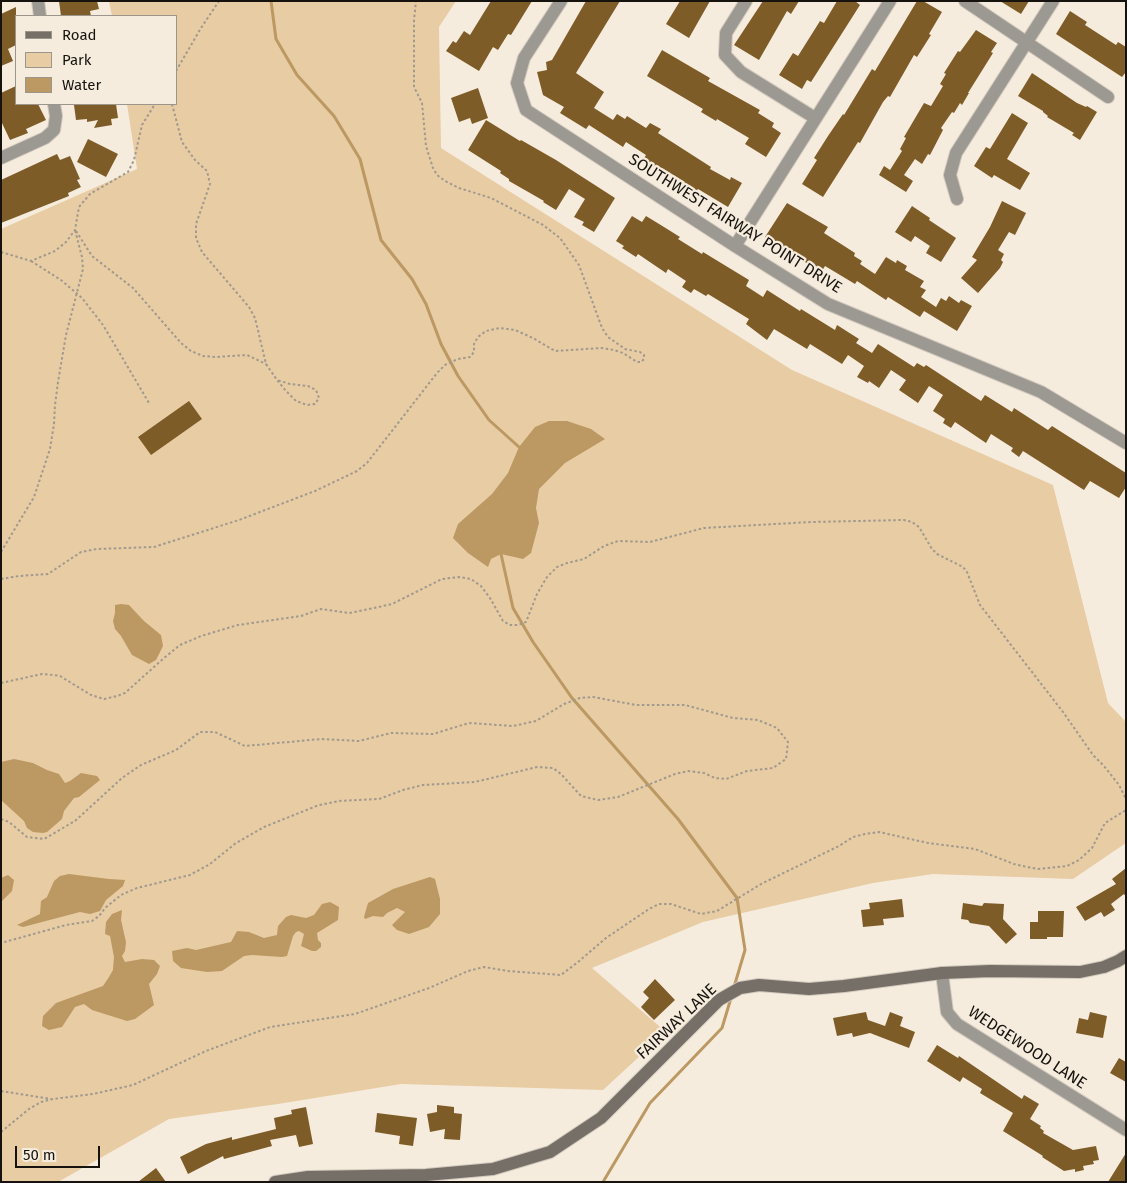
<!DOCTYPE html>
<style>
body{margin:0}
#map{position:relative;width:1127px;height:1183px;overflow:hidden;background:#f6ecde;font-family:"Fira Sans",sans-serif}
canvas{display:block}
.frame{position:absolute;inset:0;border:2px solid #16130e;pointer-events:none}
.legend{position:absolute;left:15px;top:15px;width:162px;height:90px;box-sizing:border-box;background:#f6ecde;border:1px solid #9c958b;margin:0;padding:6px 9px;list-style:none;font-size:15px;color:#16130e}
.legend li{display:flex;align-items:center;gap:10px;height:25px}
.legend b{width:25px;border:1px solid #9c958b}
.scale{position:absolute;left:15px;top:1146px;width:85px;height:22px;box-sizing:border-box;border:2px solid #16130e;border-top:0;padding-left:6px;font-size:15px;line-height:18px;white-space:nowrap;color:#16130e;-webkit-text-stroke:4px #f6ecde;paint-order:stroke}
</style>
<div id="map">
<canvas width="1127" height="1183"></canvas>
<div class="frame"></div>
<ul class="legend">
<li><b style="height:6px;background:#756f67"></b>Road</li>
<li><b style="height:14px;background:#e8cca3"></b>Park</li>
<li><b style="height:14px;background:#bc9863"></b>Water</li>
</ul>
<div class="scale">50 m</div>
</div>
<script>
const ctx = document.querySelector('canvas').getContext('2d');
ctx.lineJoin = 'round';
function paint(path, color) {
  ctx.fillStyle = color;
  ctx.fill(path, 'evenodd');
}
function toPath(rows) {
  const path = new Path2D();
  for (const r of rows) {
    path.moveTo(r[0], r[1]);
    for (let i = 2; i < r.length; i += 2) path.lineTo(r[i], r[i + 1]);
  }
  return path;
}
function strokePath(path, color, width, dash) {
  ctx.strokeStyle = color;
  ctx.lineWidth = width;
  ctx.lineCap = dash ? 'butt' : 'round';
  ctx.setLineDash(dash || []);
  ctx.stroke(path);
}
function label(font, color, halo, rows, align = 'center') {
  ctx.font = font + ' "Fira Sans",sans-serif';
  ctx.lineWidth = 4.5;
  ctx.setLineDash([]);
  ctx.textBaseline = 'middle';
  ctx.strokeStyle = halo;
  ctx.fillStyle = color;
  for (const [text, x, y, turn = 0] of rows) {
    ctx.save();
    ctx.translate(x, y);
    ctx.rotate((+turn || 0) * Math.PI / 180);
    ctx.textAlign = isNaN(turn) ? turn : align;
    if (halo) ctx.strokeText(text, 0, 0);
    ctx.fillText(text, 0, 0);
    ctx.restore();
  }
}
paint(toPath([
 [109,1,456,1,439,27,441,148,792,370,1053,485,1108,703,1126,722,1126,843,1073,879,933,874,873,883,703,922,592,968,666,1032,603,1090,401,1084,278,1104,169,1119,58,1182,1,1182,1,229,137,169,127,104,176,104,176,16,112,16]
]), '#e8cca3');
paint(toPath([
 [549,421,567,421,591,429,605,439,565,463,539,489,536,508,539,523,531,553,523,559,501,554,491,559,488,567,468,553,453,538,458,524,492,494,508,473,519,447,535,427],
 [121,604,129,605,144,621,161,635,163,646,156,660,149,664,132,655,121,636,115,629,113,621,115,613,115,605],
 [14,759,33,763,47,770,59,774,65,783,70,781,81,773,97,776,100,780,79,797,74,798,64,811,62,819,47,832,43,833,33,832,27,828,24,821,1,800,1,762],
 [69,874,109,879,125,880,123,886,106,900,100,911,90,914,80,912,23,927,17,925,40,914,41,901,47,897,54,881,60,876],
 [8,875,14,880,12,891,1,902,1,878],
 [430,877,435,879,440,899,440,914,429,927,409,934,397,930,392,925,405,912,397,908,387,913,383,917,373,916,365,919,364,917,368,903,393,889],
 [330,902,339,907,338,920,317,933,318,940,321,943,321,947,316,951,312,951,301,946,304,934,299,931,296,932,293,936,287,956,282,957,252,955,244,956,222,971,207,972,181,968,173,961,172,951,187,948,196,950,231,942,237,931,249,932,264,938,277,935,278,926,286,917,291,915,306,918,314,915,322,904],
 [122,910,121,920,126,942,125,951,122,956,125,962,142,959,154,960,160,966,157,974,149,984,154,1005,135,1019,127,1021,92,1010,84,1004,75,1007,62,1027,49,1030,42,1026,43,1016,56,1003,103,986,109,977,113,970,114,957,110,936,105,934,106,922,112,914]
]), '#bc9863');
strokePath(toPath([
 [271,1,276,39,297,75,334,116,360,159,381,240,412,279,426,304,441,344,458,376,489,420,519,447],
 [501,554,513,608,533,642,572,698,678,819,737,898,745,950,734,987],
 [603,1182,650,1103,722,1028,731,998]
]), '#bc9863', 3);
paint(toPath([
 [59,1,97,1,99,9,90,11,91,16,61,16],
 [491,1,532,1,511,35,508,34,498,50,493,47,479,71,446,51,453,41,456,43,464,31,470,35],
 [586,1,620,1,576,73,604,92,594,108,613,120,617,114,625,119,627,116,646,128,650,123,661,129,658,133,711,167,710,169,730,180,731,177,742,183,728,207,698,189,695,193,683,185,685,182,662,168,661,169,655,165,654,167,643,160,646,155,626,142,623,147,589,125,586,129,560,113,564,107,543,95,537,72,547,70,546,62,552,60],
 [680,1,710,1,689,38,666,24],
 [763,1,799,1,791,14,787,11,759,60,734,45],
 [837,1,855,1,860,5,811,82,807,80,802,89,779,75,793,53,798,56,820,21,824,23],
 [917,1,923,1,942,12,929,34,931,35,917,57,914,55,890,97,888,96,883,102,860,143,858,142,823,197,802,184,817,160,814,158,828,136,843,114,844,115,872,69,875,71],
 [1000,1,1029,1,1021,14],
 [16,7,16,45,8,49,13,61,1,66,1,14],
 [1070,11,1087,22,1085,25,1116,45,1118,42,1126,47,1126,72,1122,77,1056,34],
 [976,30,997,43,991,52,993,53,968,93,969,93,962,105,960,103,954,113,952,112,941,128,943,130,930,155,928,154,922,164,915,159,904,175,913,181,906,192,879,175,884,166,890,170,902,151,900,149,906,138,904,137,924,103,931,106,943,86,940,84,946,74,944,73,958,51,960,52],
 [662,50,710,78,708,81,760,110,758,113,774,123,772,127,781,133,766,157,745,144,749,138,717,119,716,121,701,112,703,109,647,76],
 [1032,73,1077,103,1086,107,1087,106,1097,112,1080,140,1072,135,1074,133,1047,117,1048,116,1043,112,1043,111,1018,96],
 [16,86,16,104,38,104,46,120,26,129,28,133,10,140,1,121,1,93],
 [478,88,488,118,472,124,470,118,459,122,451,98],
 [85,104,116,104,118,118,111,119,112,125,94,128,98,120,87,122,87,119,76,120,74,105],
 [1012,113,1028,123,1007,159,1030,173,1020,190,994,175,992,178,974,166,986,147,990,149],
 [486,120,520,141,521,140,556,160,615,198,594,232,582,225,584,222,574,217,585,199,569,189,556,210,543,202,544,201,509,181,509,179,500,173,501,171,468,150],
 [88,139,118,154,106,177,77,162],
 [57,154,60,160,70,156,80,179,77,180,81,187,68,193,69,196,1,223,1,180],
 [1002,201,1026,213,1015,235,1009,232,998,250,1004,254,1001,260,1003,262,1000,268,978,293,961,278,977,260,972,257,990,227],
 [787,203,828,227,824,233,855,253,854,256,862,261,860,264,875,274,886,257,896,263,897,260,907,266,905,270,924,281,920,287,926,290,921,297,936,307,941,298,946,301,949,296,959,303,961,300,972,306,957,331,924,311,920,317,888,297,886,300,857,281,855,284,825,266,822,271,817,268,816,269,765,237],
 [912,206,930,218,929,220,956,238,941,262,926,253,930,246,915,236,911,242,895,232],
 [632,216,642,222,646,216,664,227,680,237,678,239,702,254,703,252,749,280,746,286,763,297,767,290,800,311,801,309,835,330,837,325,859,339,856,343,872,353,878,344,914,367,917,363,924,367,926,365,981,401,985,395,1012,412,1014,408,1048,430,1052,426,1126,473,1126,487,1119,498,1090,481,1084,490,1023,451,1019,457,1011,451,1013,448,991,434,986,443,955,422,951,428,943,423,945,419,933,411,943,395,929,386,918,403,899,390,906,380,891,370,879,388,869,381,868,383,857,377,864,366,848,355,842,364,810,344,807,349,774,329,767,340,746,324,749,319,708,294,706,296,694,289,691,293,682,287,686,281,668,269,666,273,638,254,636,257,622,248,624,246,616,241],
 [189,401,202,419,151,455,138,437],
 [1126,868,1126,897,1124,894,1111,904,1115,910,1104,917,1101,912,1085,921,1076,907,1116,884,1112,879],
 [902,899,904,917,883,919,884,925,863,927,861,910,870,909,869,903],
 [963,903,982,906,984,903,1004,904,1003,919,1017,934,1006,944,989,926,970,923,968,920,961,919],
 [1038,911,1064,911,1063,937,1047,937,1047,939,1030,939,1030,922,1038,922],
 [655,979,675,1000,654,1020,641,1007,649,998,643,992],
 [866,1012,868,1020,885,1026,890,1012,903,1017,900,1026,915,1032,909,1048,870,1033,853,1037,852,1033,837,1036,833,1018],
 [1090,1012,1107,1016,1103,1038,1076,1033,1079,1018,1088,1020],
 [937,1045,958,1058,959,1056,1022,1099,1024,1095,1039,1104,1030,1119,1041,1126,1040,1128,1044,1131,1043,1133,1073,1150,1096,1146,1099,1160,1093,1161,1094,1164,1083,1166,1084,1170,1075,1172,1075,1169,1064,1171,1042,1157,1043,1156,1003,1131,1013,1113,980,1093,982,1089,963,1077,960,1082,927,1061],
 [1119,1058,1126,1062,1126,1082,1110,1073],
 [437,1105,454,1107,454,1113,462,1114,460,1140,444,1139,445,1129,430,1132,427,1114,437,1112],
 [306,1107,313,1144,299,1147,296,1135,270,1140,272,1146,224,1159,223,1156,188,1174,180,1157,206,1144,232,1137,232,1140,276,1129,274,1118,292,1114,291,1110],
 [377,1113,417,1118,413,1146,399,1144,400,1136,375,1132],
 [1126,1153,1126,1182,1108,1182],
 [156,1168,166,1182,138,1182]
]), '#7e5c28');
const street = toPath([
 [38,1,40,16],
 [561,1,524,58,517,83,526,110,735,246,828,304,1041,392,1126,443],
 [746,1,726,33,725,55,741,72,815,118],
 [965,1,1108,97],
 [1,158,45,138,54,130,56,116,54,104],
 [957,199,950,175,956,153,1053,1],
 [735,246,890,1],
 [942,973,947,1012,957,1024,1126,1130]
]);
const secondary = toPath([
 [275,1182,308,1177,426,1175,493,1169,550,1152,601,1118,719,1000,740,988,759,985,809,989,844,986,942,973,990,971,1080,972,1104,967,1118,961,1126,956]
]);
strokePath(street, '#d2c9bd', 14);
strokePath(secondary, '#d2c9bd', 14);
strokePath(toPath([
 [176,71,201,28,219,1],
 [172,104,182,142,195,160,207,171,210,184,196,224,196,238,202,252,249,307,255,318,266,364,277,380,286,391,296,401,307,405,315,404,319,398,316,390,308,386,290,384,277,380],
 [76,231,92,256,133,288,181,343,191,351,203,356,216,357,247,355,266,364],
 [1,252,31,261,55,251,66,242,75,230,79,207,90,194,128,172,134,160,142,125,155,104],
 [31,261,61,280,82,298,103,325,149,403],
 [1,552,34,497,50,449,54,424,55,405,58,382,66,335,83,269,82,257,75,230],
 [1,579,19,576,48,574,81,552,97,549,154,547,239,520,315,491,357,471,367,463,437,373,445,365,458,359,470,357,474,352,474,344,478,337,486,331,500,328,515,330,533,338,555,351,601,348,614,350,623,353,637,362,641,362,644,359,644,355,640,352,625,349,608,337,602,328,579,265,560,238,543,225,518,212,491,198,459,188,445,181,437,175,433,168,426,146,422,103,414,87,414,20,416,1],
 [1,683,42,674,54,675,60,676,91,695,104,699,117,696,125,693,164,658,180,645,201,636,238,625,301,616,321,609,349,613,374,608,392,604,442,579,459,577,471,579,481,586,490,598,503,621,510,625,518,625,526,622,537,594,547,577,557,567,567,563,584,559,604,546,618,541,650,542,704,528,811,522,904,520,912,522,919,527,932,549,937,554,963,567,967,572,980,605,1063,712,1093,755,1104,766,1119,785,1126,799],
 [1,819,9,822,27,837,44,839,75,821,122,778,141,765,176,750,200,732,215,732,245,746,321,739,359,741,391,733,433,734,469,723,513,726,536,721,564,704,580,698,593,697,636,705,685,705,733,718,758,720,777,728,788,742,786,759,773,768,747,771,726,779,715,778,704,773,688,771,675,774,618,797,598,800,581,796,561,774,553,768,537,767,475,782,423,785,403,790,379,799,339,801,319,805,264,827,236,843,210,864,190,875,137,888,121,895,105,908,99,916,92,921,66,925,1,943],
 [1,1091,51,1099],
 [1,1132,29,1109,41,1102,53,1099,93,1094,133,1085,206,1051,270,1027,355,1014,429,988,468,971,484,967,508,971,561,975,578,962,606,938,649,909,659,904,671,904,701,914,717,911,761,884,839,846,853,837,865,834,879,832,928,843,975,849,1014,864,1027,867,1038,869,1067,866,1079,860,1092,848,1105,823,1126,810]
]), '#a0998f', 2, [2.5, 2.5]);
strokePath(street, '#9c9892', 12);
strokePath(secondary, '#756f67', 12);
label('16px', '#16130e', '#f6ecde', [
 ["SOUTHWEST FAIRWAY POINT DRIVE",735,224,32],
 ["FAIRWAY LANE",677,1022,-43],
 ["WEDGEWOOD LANE",1027,1048,33]
]);
</script>
